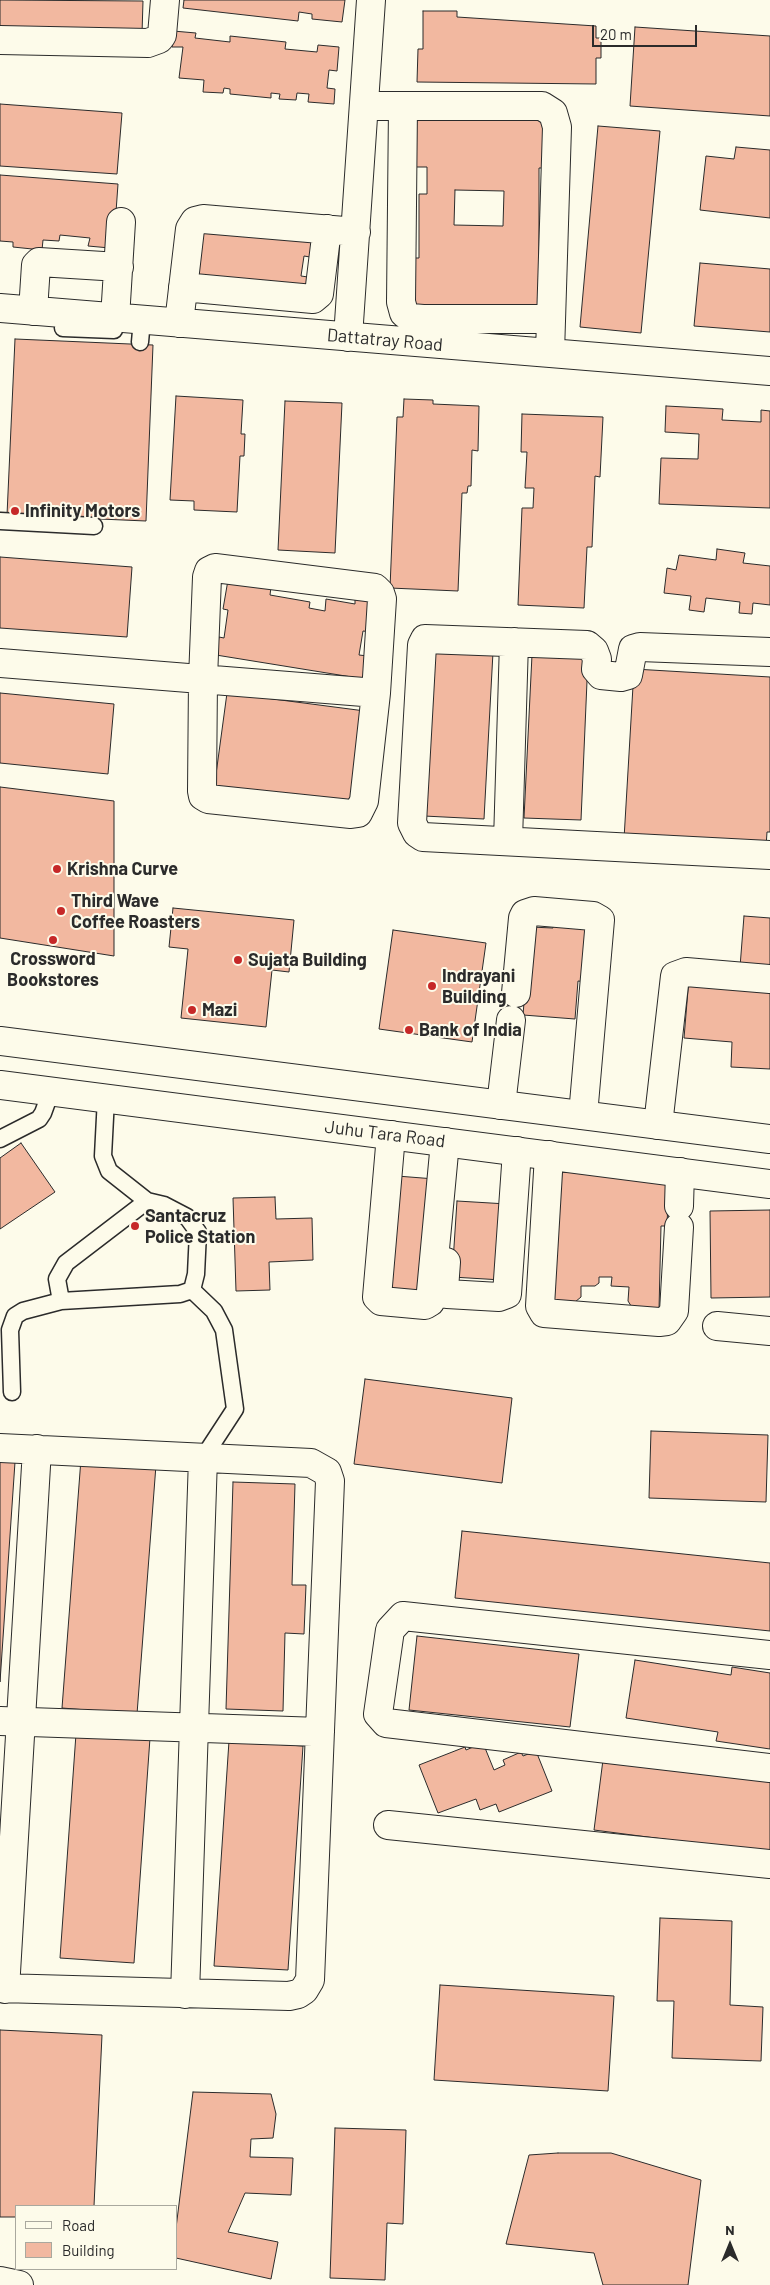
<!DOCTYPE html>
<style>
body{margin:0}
#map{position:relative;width:770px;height:2285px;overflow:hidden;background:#fdfbea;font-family:Barlow,sans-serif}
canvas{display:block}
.legend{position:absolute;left:15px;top:2205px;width:162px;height:65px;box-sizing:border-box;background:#fdfbea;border:1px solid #a9a89e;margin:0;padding:6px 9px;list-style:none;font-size:15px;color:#2b2b2b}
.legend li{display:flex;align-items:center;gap:10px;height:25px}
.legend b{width:25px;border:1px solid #a9a89e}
.north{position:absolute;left:705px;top:2220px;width:50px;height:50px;-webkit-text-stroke:4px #fdfbea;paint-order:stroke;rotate:0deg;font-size:14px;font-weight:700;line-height:20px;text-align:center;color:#2b2b2b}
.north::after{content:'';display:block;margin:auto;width:18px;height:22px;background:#2b2b2b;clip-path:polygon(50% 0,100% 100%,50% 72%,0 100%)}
.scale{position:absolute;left:592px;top:25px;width:105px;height:22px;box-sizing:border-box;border:2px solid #2b2b2b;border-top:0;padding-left:6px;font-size:15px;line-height:18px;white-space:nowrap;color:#2b2b2b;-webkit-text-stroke:4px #fdfbea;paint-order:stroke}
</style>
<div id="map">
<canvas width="770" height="2285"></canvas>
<ul class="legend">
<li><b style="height:6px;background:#fdfbea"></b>Road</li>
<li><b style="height:14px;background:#f2b8a0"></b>Building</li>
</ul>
<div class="north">N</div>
<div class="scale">20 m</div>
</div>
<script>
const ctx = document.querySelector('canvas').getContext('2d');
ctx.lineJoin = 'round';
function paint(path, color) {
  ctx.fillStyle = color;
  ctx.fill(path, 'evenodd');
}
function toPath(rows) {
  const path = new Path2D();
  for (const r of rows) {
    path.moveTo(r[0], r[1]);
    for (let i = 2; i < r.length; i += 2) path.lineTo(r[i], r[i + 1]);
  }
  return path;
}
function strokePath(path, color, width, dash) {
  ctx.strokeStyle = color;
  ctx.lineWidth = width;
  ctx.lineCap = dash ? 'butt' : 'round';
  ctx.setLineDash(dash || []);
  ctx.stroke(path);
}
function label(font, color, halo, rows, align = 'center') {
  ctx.font = font + ' Barlow,sans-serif';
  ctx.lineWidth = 4;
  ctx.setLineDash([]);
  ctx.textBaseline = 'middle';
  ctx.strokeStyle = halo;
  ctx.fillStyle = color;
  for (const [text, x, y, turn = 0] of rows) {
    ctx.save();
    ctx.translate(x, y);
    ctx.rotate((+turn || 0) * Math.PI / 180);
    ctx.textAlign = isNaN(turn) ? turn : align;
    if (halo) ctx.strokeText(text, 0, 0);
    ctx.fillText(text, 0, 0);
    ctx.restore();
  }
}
const building = toPath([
 [0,0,143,1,142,34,0,29,0,0],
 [184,0,345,0,342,22,312,19,312,14,299,12,298,21,183,8,184,0],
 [423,11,457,11,457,17,596,26,596,38,601,38,601,58,596,58,596,84,417,82,418,49,423,49,423,11],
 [635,27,770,36,770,116,630,106,635,27],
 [173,31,196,33,195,38,230,42,230,36,286,42,285,49,317,52,318,45,339,47,337,71,329,70,327,88,335,89,334,104,308,102,309,94,297,93,296,100,279,99,280,94,271,93,271,98,230,94,230,89,224,88,223,93,203,92,204,80,179,78,183,47,172,47,173,31],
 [0,104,122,113,117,174,0,166,0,104],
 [411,118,549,119,549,168,539,168,539,306,425,313,408,299,408,258,419,258,419,194,427,194,427,167,411,167,411,118],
 [455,190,504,191,503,226,454,225,455,190],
 [598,126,660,131,641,333,580,327,598,126],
 [736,147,770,150,770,218,700,210,706,156,734,159,736,147],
 [0,175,118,184,116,212,113,211,110,248,88,246,90,238,60,235,59,241,43,240,42,250,13,247,13,242,0,241,0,175],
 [197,225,312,238,310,257,304,256,301,276,308,277,306,294,190,281,197,225],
 [700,263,770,269,770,332,694,326,700,263],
 [15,339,153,345,146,521,7,515,15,339],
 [176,396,243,400,241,434,245,434,244,456,240,456,237,512,194,510,194,501,170,500,176,396],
 [404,399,433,400,433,404,479,406,478,451,472,450,471,486,468,486,467,493,462,493,458,591,390,588,397,417,403,417,404,399],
 [285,401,342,403,335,553,278,550,285,401],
 [666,406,723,409,722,420,761,422,761,410,770,411,770,508,659,504,661,458,698,459,699,434,665,432,666,406],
 [522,414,603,417,600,477,595,476,592,547,587,547,584,608,518,605,522,508,533,508,534,488,525,488,527,452,521,452,522,414],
 [717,549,745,553,743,563,770,566,770,605,753,603,752,614,739,613,740,602,706,598,704,612,689,610,691,596,664,593,667,568,676,570,679,555,716,560,717,549],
 [0,557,132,567,127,637,0,628,0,557],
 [228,580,271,587,270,595,310,602,309,608,325,611,326,599,355,604,355,599,376,602,372,632,363,631,359,655,368,656,364,679,216,655,219,637,224,638,228,610,223,609,228,580],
 [433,648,493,652,484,819,424,816,433,648],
 [532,655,588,658,581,820,524,818,532,655],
 [634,669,770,677,770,832,767,832,766,847,624,839,634,669],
 [0,693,114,704,108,774,0,763,0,693],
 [227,693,365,711,352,807,214,789,227,693],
 [0,787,114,801,114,956,0,938,0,787],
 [173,908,294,920,289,972,272,970,266,1027,181,1018,188,949,169,947,173,908],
 [744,916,770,918,770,970,740,967,744,916],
 [553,921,592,924,587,982,578,981,575,1019,523,1015,530,927,553,928,553,921],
 [393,930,486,943,472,1042,379,1029,393,930],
 [689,978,770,983,770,1069,731,1067,732,1042,684,1038,689,978],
 [21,1143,55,1192,0,1229,0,1158,21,1143],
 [554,1172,669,1175,667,1226,661,1226,659,1310,633,1309,628,1301,629,1287,611,1286,612,1277,599,1277,599,1283,595,1286,581,1286,581,1297,575,1302,551,1302,554,1172],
 [397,1176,435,1179,426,1301,387,1297,397,1176],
 [275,1197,276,1219,312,1218,313,1260,269,1262,270,1290,236,1291,233,1198,275,1197],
 [457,1201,507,1204,502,1280,452,1277,457,1201],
 [770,1210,770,1297,711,1298,710,1211,770,1210],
 [365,1379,512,1398,502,1483,354,1464,365,1379],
 [651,1431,768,1435,766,1502,649,1498,651,1431],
 [81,1459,156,1465,137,1714,62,1708,81,1459],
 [0,1461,15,1462,0,1682,0,1461],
 [233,1482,295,1484,292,1585,306,1585,304,1634,285,1633,283,1711,226,1709,233,1482],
 [462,1531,770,1563,770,1631,455,1598,462,1531],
 [417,1636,579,1654,570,1727,409,1710,417,1636],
 [635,1660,731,1675,732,1667,770,1673,770,1749,716,1741,718,1732,626,1718,635,1660],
 [76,1734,150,1738,134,1963,60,1958,76,1734],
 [229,1741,303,1746,288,1970,214,1966,229,1741],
 [483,1743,494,1770,505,1765,503,1760,521,1752,523,1756,536,1751,552,1791,499,1812,496,1804,480,1810,476,1799,438,1813,419,1765,465,1747,466,1750,483,1743],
 [604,1752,770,1775,770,1853,594,1830,604,1752],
 [660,1918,732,1921,730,2005,763,2007,761,2061,672,2058,674,2001,657,2001,660,1918],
 [440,1985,614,1996,608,2091,434,2080,440,1985],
 [0,2030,102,2035,94,2206,16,2206,16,2217,0,2217,0,2030],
 [193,2092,271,2094,276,2114,273,2138,251,2139,250,2157,293,2158,291,2195,245,2193,228,2232,278,2242,271,2279,176,2258,176,2228,193,2092],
 [335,2128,406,2130,403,2224,387,2223,385,2280,330,2278,335,2128],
 [558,2153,611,2153,701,2180,688,2285,603,2285,594,2253,506,2244,529,2155,558,2153]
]);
paint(building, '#f2b8a0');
strokePath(building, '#2b2b2b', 1);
const lane = toPath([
 [63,328,114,330],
 [140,342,142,320],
 [0,521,94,526],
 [106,1098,103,1156,109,1171,147,1201,164,1205,187,1217,198,1232,196,1274,192,1290,180,1294,61,1301,57,1279,66,1263,147,1201],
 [0,1139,39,1119,43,1113,51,1091],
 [192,1290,214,1311,224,1330,235,1409,203,1458],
 [12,1392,10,1330,15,1316,23,1311,61,1301]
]);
const street = toPath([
 [0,40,148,43,159,39,162,35,165,0],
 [364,106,542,106,553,113,557,127,550,353],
 [403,106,401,302,404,313,411,318,423,319,550,319],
 [183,287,313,299,319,294,327,229],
 [0,308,770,371],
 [33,311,36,265,39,262,119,267],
 [115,318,121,222],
 [179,323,190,229,195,221,203,219,356,232],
 [348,337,371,0],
 [215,568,375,588,380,593,382,599,376,693,364,801,358,813,351,814,208,799,203,796,202,791,203,679,207,577,209,571,215,568],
 [770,652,640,647,633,649,628,675,621,677,601,675,596,669,597,659,594,651,587,645,425,639,422,645,412,823,417,833,423,837,770,855],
 [0,663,376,693],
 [508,841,514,642],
 [516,993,523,918,525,914,534,911,593,916,600,920,583,1115],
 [501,1105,511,1020],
 [658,1125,675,976,686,972,770,979],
 [391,1135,377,1297,381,1301,425,1305,430,1302,445,1142],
 [549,1155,540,1306,544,1313,659,1322,667,1321,674,1311,679,1227],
 [679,1206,680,1172],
 [446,1262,444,1289,447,1294,499,1297,507,1294,517,1151],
 [717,1326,770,1331],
 [0,1448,311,1463,327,1472,330,1481,310,1980,304,1990,298,1994,289,1996,0,1988],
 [770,1655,403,1616,390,1630,378,1714,386,1723,770,1768],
 [0,1721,320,1732],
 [388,1825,770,1864],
 [5,1989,37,1449],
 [185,1994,203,1458],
 [0,2281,19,2285]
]);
const secondary = toPath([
 [0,1041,770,1139],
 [0,1085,770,1184]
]);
strokePath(lane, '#2b2b2b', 19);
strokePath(street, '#2b2b2b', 30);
strokePath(secondary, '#2b2b2b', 30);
strokePath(lane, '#fdfbea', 16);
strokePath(street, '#fdfbea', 28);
strokePath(secondary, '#fdfbea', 28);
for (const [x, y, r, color] of [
 [15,511,5,"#c62828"],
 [57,869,5,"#c62828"],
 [61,911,5,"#c62828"],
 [53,940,5,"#c62828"],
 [238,960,5,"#c62828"],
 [432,986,5,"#c62828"],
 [192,1010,5,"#c62828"],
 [409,1030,5,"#c62828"],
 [135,1226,5,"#c62828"]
]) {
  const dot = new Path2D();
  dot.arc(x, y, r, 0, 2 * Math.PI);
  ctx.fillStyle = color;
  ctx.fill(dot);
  strokePath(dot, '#fdfbea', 2);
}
label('18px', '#2b2b2b', '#fdfbea', [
 ["Dattatray Road",385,340,5],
 ["Juhu Tara Road",385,1134,7]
]);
label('bold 18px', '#2b2b2b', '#fdfbea', [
 ["Infinity Motors",25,511],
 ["Krishna Curve",67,869],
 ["Third Wave",71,901],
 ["Coffee Roasters",71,922],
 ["Crossword",53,959,"center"],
 ["Bookstores",53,980,"center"],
 ["Sujata Building",248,960],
 ["Indrayani",442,976],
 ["Building",442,997],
 ["Mazi",202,1010],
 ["Bank of India",419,1030],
 ["Santacruz",145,1216],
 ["Police Station",145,1237]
], 'left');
</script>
